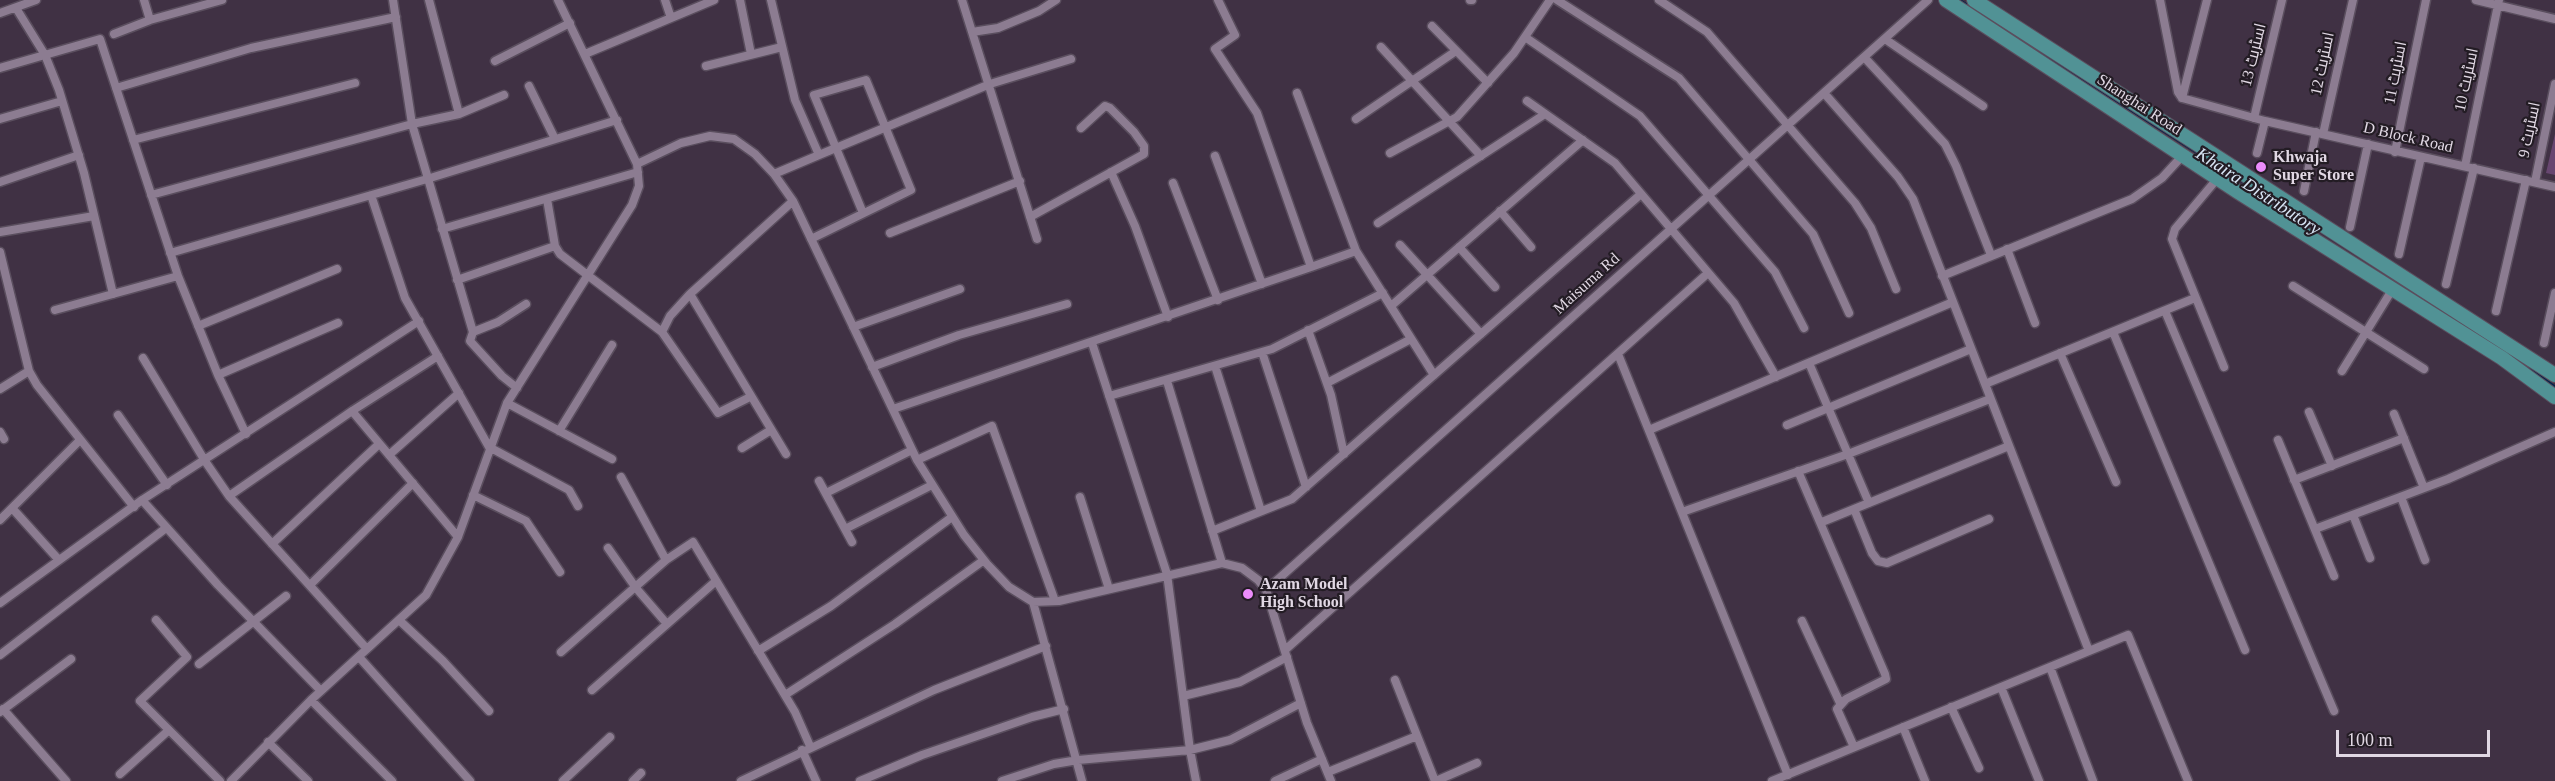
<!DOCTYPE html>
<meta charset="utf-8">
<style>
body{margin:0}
#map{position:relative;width:2555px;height:781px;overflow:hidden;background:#403144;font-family:"Times New Roman",serif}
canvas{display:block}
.scale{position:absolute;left:2336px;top:730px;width:154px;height:27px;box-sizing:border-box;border:3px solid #e1d8e4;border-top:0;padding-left:8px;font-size:18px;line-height:21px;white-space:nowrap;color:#e1d8e4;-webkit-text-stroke:4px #231c24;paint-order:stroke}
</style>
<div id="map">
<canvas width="2555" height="781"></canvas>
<div class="scale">100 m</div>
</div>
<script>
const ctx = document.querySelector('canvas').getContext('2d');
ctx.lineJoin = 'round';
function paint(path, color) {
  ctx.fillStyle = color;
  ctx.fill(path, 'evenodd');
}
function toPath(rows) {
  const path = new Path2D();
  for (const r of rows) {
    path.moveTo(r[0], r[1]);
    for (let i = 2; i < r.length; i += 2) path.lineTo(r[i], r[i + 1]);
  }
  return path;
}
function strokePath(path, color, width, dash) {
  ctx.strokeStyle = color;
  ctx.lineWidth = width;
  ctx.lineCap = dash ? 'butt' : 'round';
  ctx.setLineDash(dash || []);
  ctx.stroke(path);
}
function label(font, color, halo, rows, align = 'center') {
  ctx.font = font + ' "Times New Roman",Cairo,serif';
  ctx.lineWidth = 4.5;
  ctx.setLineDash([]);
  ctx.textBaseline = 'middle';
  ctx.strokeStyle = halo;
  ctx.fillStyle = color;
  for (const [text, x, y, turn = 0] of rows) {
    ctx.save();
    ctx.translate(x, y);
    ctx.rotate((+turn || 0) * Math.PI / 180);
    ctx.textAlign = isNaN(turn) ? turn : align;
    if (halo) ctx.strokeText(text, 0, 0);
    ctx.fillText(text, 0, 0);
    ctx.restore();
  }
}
paint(toPath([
 [2555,134,2555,175,2546,173]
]), '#674670');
strokePath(toPath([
 [1959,0,2359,256],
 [2488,340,2555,387]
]), '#02244c', 3);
const minor = toPath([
 [144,0,150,20],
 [393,0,412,124,473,332,470,341,502,376,517,388],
 [429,0,459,114],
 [665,0,671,18],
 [740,0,751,54],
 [771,0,795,100,819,155,774,174],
 [962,0,1037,239],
 [1218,0,1235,35,1215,49,1257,113,1311,267,1356,251],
 [1470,0,1472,0],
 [1557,0,1679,78,1813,234,1849,313],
 [1659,0,1707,32,1855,203,1871,228,1896,289],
 [2160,0,2178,92,2182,98,2265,121,2555,187],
 [2476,0,2555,19],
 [16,8,45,55,59,90,84,173,113,294],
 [0,13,36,0],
 [1432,26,1488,83],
 [972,32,998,28,1039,11,1056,0],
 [114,34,150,20,222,0],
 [1525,37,1640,116,1775,272,1804,328],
 [1885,39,1983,106],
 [1381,47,1481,156],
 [585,54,714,0],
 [1864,57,1945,144,1956,166,1991,255],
 [495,61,570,23],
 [706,66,782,47],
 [0,68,100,39,178,276,218,375,246,434],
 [529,86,555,139],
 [116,88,251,48,396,17],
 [1297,93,1356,251,1434,375],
 [1824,93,1898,177,1913,199,2089,651],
 [2182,98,2207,0],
 [1527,101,1615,163,1734,303,1776,377],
 [2254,118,2282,0],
 [0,119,62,101],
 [1356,119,1456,51],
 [2323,134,2353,0],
 [133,140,355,83],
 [2395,152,2426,0],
 [1390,153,1457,117,1514,53,1550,0],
 [2257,153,2265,121],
 [819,155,990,84,1071,59],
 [1215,156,1262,284],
 [637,164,681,143,710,136,734,139,755,154,774,174,793,201,917,460,964,535,987,564,1009,587,1033,602,1059,601,1222,563,1242,568,1258,580,1266,590,1307,723,1331,781],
 [2465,166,2499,0],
 [1111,172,1135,226,1168,317],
 [2217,179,2175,229,2172,239,2224,367],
 [0,182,79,155],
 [2535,182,2555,84],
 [1173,183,1218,300],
 [2304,191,2316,132],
 [151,195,412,124,459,114,504,95],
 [371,195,405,298,489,447,569,490,578,506],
 [547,199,555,246,560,254,662,332],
 [1500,211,1531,247],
 [1030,217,1144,154,1144,146,1134,132,1110,108,1105,106,1081,128],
 [1378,223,1545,114],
 [2350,227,2368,144],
 [442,229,638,172],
 [0,232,94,216],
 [890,233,1020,181],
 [811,239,911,190,866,80,814,95,863,213],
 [1400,245,1481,334],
 [1459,247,1495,287],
 [2007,249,2035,323],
 [0,252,29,371,37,385,134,507],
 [170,253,427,179,617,120],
 [2399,254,2421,157],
 [1942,276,2132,199,2162,178,2184,154],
 [457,280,555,246],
 [2446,284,2474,168],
 [2293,286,2424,369],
 [690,294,786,454],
 [1391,306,1583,140],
 [55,310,178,276],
 [2165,311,2334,711],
 [2496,311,2526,180],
 [198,326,337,269],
 [853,327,960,289],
 [1308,330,1331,395,1344,454],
 [473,332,498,322,526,304],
 [2113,332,2245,650],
 [1092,343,1167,574,1190,750,1196,781],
 [2544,343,2555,293],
 [1262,352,1306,487],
 [2060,353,2116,482],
 [1618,354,1788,775],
 [143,358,205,461,229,496,367,649],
 [1809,363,1869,503],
 [1215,366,1261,511],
 [872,367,959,335,1067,304],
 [2342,371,2392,290],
 [218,375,338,323],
 [1167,381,1222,563],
 [1327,383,1411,339],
 [1985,384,2195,298],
 [0,389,29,371],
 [1109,396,1272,349,1383,293],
 [750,397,718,413,662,332,670,316,690,294,793,201],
 [507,403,612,459],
 [893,409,1311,267],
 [352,411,458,537],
 [2309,412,2332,466],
 [2394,414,2424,488],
 [118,415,167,485],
 [1787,425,1971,349],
 [1649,430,1953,302],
 [559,431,612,345],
 [0,432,4,439],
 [2278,440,2334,576],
 [742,448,771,430],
 [389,455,459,393],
 [917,460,992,426,1055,601],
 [1798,471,1885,674,1886,679,1846,699,1837,709,1854,747],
 [621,477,666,560],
 [2294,480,2404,438],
 [819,481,852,542],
 [826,493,912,450],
 [473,495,526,521,560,572],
 [229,496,352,411,438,356],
 [1080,497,1109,589],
 [2401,497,2425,560],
 [142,500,218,585,321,691],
 [12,508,58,559],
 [1854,509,1872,553,1878,561,1887,563,1989,519],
 [1682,512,1848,454,1990,399],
 [2353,515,2370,558],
 [0,520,80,440],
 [1822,522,2009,446],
 [847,528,932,485],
 [2315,529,2448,479,2555,432],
 [1212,531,1292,499,1641,194],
 [272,544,379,444],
 [608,548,636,588,667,624],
 [310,585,413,483],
 [1266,590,1928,0],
 [1033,602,1082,781],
 [0,603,142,500,419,321],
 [156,620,187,657,140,701,220,781],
 [399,620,443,661,489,711],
 [1802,621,1840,703],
 [1285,650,1708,273],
 [758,651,831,606,952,517],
 [561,652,666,560,693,542,795,712,810,746],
 [0,655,166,528],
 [359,657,470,781],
 [199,664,286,596],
 [2050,667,2093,781],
 [1395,680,1435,781],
 [2001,687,2039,781],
 [592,690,716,581],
 [785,695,895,624,984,560],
 [1183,696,1240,682,1287,657],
 [311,700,392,781],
 [1951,707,1979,768],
 [3,709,66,781],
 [0,712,71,659],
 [1903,727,1925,781],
 [268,742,308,781],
 [802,750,816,781],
 [1328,772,1417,736],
 [120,774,169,730],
 [231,781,311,700,426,595,458,537,507,403,632,205,639,186,637,164,558,0],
 [563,781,610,737],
 [633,781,641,773],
 [741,781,934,690,1046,646],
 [860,781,922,755,1032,717,1064,709],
 [1002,781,1054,764,1078,760,1190,750,1230,740,1301,703],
 [1275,781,1322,759],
 [1436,781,1477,763],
 [1772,781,2128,635,2188,781]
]);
const primary = toPath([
 [1946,0,2238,192,2502,358,2555,397],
 [1974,0,2555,375]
]);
strokePath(minor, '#5a4e5e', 11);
strokePath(primary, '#5a4e5e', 16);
strokePath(minor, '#8c7c91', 8);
strokePath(primary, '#519295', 14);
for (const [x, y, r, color] of [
 [2261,167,6,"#ec8cfb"],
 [1248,594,6,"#ec8cfb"]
]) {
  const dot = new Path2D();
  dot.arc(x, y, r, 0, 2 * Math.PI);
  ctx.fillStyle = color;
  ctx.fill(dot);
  strokePath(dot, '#231c24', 2);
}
label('16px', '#e1d8e4', '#231c24', [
 ["اسٹریٹ 13",2254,55,-76],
 ["اسٹریٹ 12",2323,64,-78],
 ["اسٹریٹ 11",2396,73,-79],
 ["اسٹریٹ 10",2467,80,-78],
 ["Shanghai Road",2139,105,33],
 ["اسٹریٹ 9",2530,130,-78],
 ["D Block Road",2408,138,13],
 ["Maisuma Rd",1587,284,-42]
]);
label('bold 16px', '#e1d8e4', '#231c24', [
 ["Khwaja",2273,158],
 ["Super Store",2273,176],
 ["Azam Model",1260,585],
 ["High School",1260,603]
], 'left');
label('italic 18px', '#d7e4f4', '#231c24', [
 ["Khaira Distributory",2258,192,33]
]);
</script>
